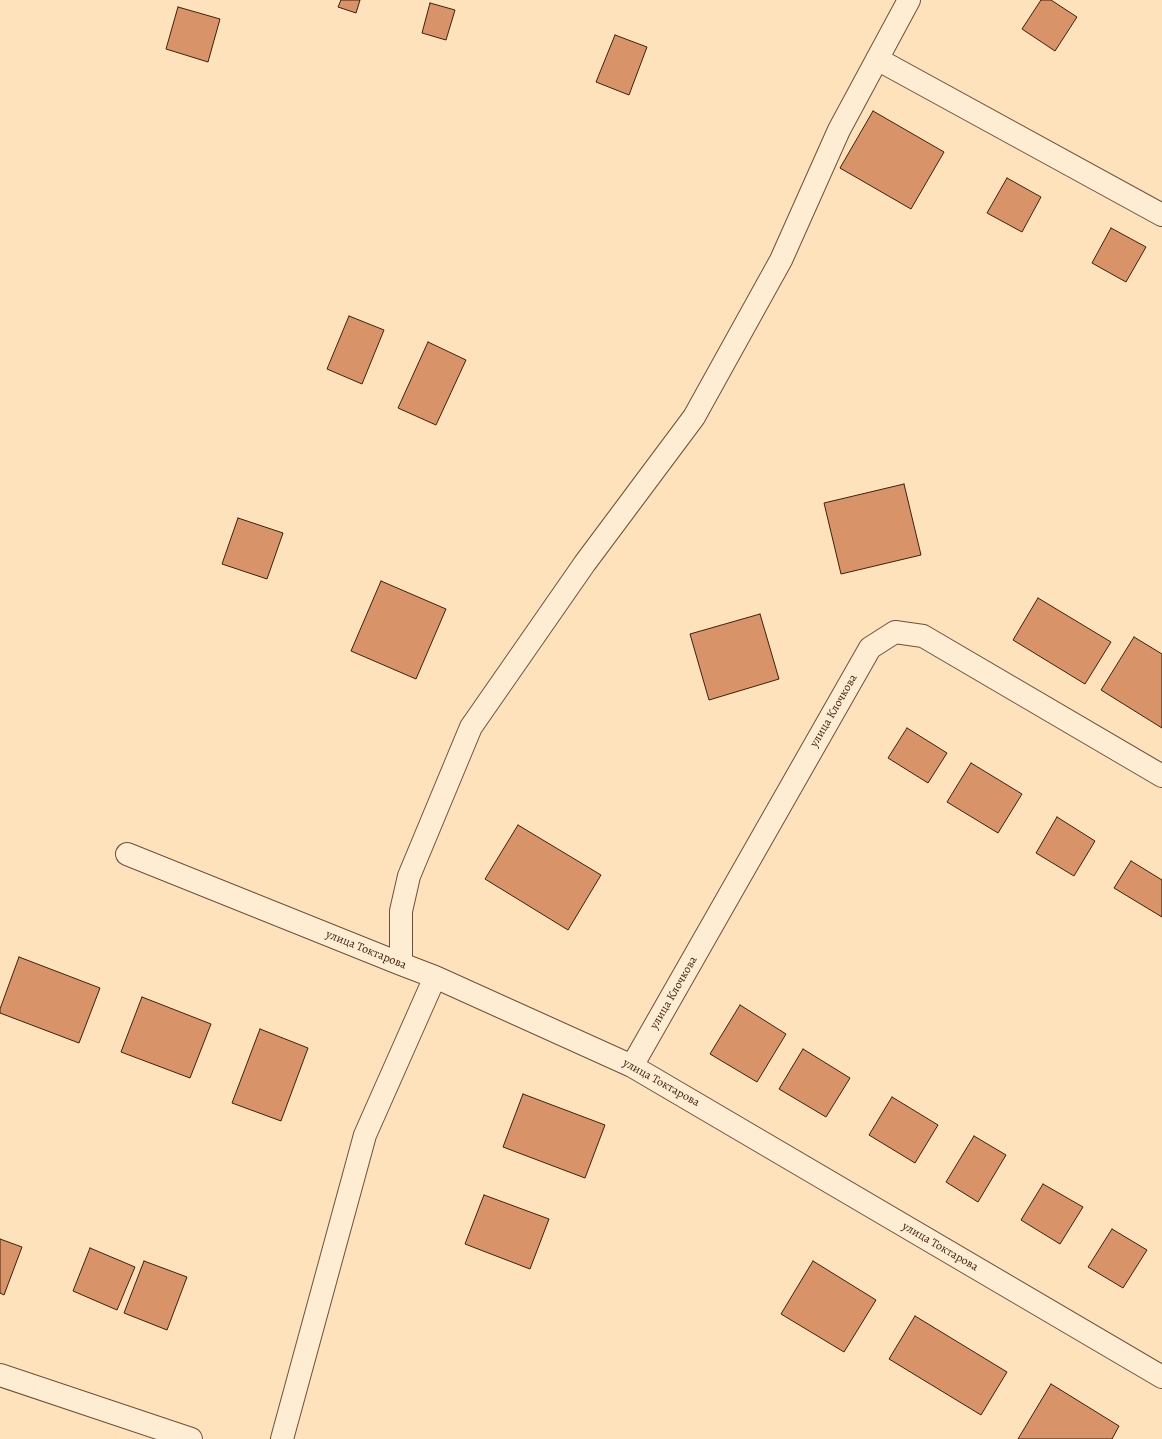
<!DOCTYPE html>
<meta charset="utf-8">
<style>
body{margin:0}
canvas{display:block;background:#fde2bb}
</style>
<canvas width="1162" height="1439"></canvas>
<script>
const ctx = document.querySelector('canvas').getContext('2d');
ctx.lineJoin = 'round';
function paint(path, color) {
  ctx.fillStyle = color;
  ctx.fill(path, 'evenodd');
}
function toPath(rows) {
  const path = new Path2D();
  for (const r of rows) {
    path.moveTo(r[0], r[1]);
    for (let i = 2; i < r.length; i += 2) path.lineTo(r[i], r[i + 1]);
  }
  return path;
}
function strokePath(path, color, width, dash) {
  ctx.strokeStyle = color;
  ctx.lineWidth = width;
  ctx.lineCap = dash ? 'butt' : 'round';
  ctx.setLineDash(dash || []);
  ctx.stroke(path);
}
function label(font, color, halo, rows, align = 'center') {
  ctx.font = font + ' Alegreya,serif';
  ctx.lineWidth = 4;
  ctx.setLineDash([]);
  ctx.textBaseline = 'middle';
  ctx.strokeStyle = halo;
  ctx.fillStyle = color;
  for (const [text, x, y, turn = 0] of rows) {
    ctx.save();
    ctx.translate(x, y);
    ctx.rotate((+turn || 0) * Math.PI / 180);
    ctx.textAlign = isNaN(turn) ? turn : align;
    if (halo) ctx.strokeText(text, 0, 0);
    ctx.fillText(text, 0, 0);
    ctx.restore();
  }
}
const building = toPath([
 [341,0,360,0,356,13,338,7,341,0],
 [1041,0,1051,0,1077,17,1055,51,1022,29,1041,0],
 [430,3,455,10,446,40,422,33,430,3],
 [178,7,220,19,208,62,166,49,178,7],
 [615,35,647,47,629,95,596,82,615,35],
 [873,111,944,152,911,209,840,168,873,111],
 [1007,178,1041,197,1022,232,987,213,1007,178],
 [1111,228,1146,247,1126,282,1092,263,1111,228],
 [349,316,384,330,362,384,327,369,349,316],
 [428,342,466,360,436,425,398,408,428,342],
 [904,484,921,555,841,574,824,503,904,484],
 [238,518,283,533,267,579,222,564,238,518],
 [381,581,446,609,416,679,351,651,381,581],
 [1038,598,1111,642,1085,684,1013,640,1038,598],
 [760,614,779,679,709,700,690,634,760,614],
 [1134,637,1162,654,1162,728,1101,690,1134,637],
 [907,728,947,753,928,783,888,758,907,728],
 [971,763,1022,794,998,833,947,802,971,763],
 [1057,817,1095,841,1074,876,1036,853,1057,817],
 [518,825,601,875,568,930,485,879,518,825],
 [1131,861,1162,880,1162,917,1114,888,1131,861],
 [19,957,100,988,79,1043,0,1013,0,1009,19,957],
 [142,997,211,1024,190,1078,121,1052,142,997],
 [740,1005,786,1034,757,1082,710,1054,740,1005],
 [260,1029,308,1048,281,1121,232,1103,260,1029],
 [803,1049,850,1078,826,1117,779,1089,803,1049],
 [523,1094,605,1125,585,1178,503,1147,523,1094],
 [892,1097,938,1125,915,1163,869,1135,892,1097],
 [974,1136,1006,1155,978,1202,946,1182,974,1136],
 [1043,1184,1083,1207,1060,1244,1021,1220,1043,1184],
 [484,1195,549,1219,530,1269,465,1244,484,1195],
 [1112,1229,1147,1250,1123,1288,1088,1267,1112,1229],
 [0,1239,22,1247,4,1295,0,1293,0,1239],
 [90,1248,135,1267,117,1310,73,1291,90,1248],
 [144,1261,187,1277,167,1330,124,1313,144,1261],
 [813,1261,876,1300,844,1352,781,1314,813,1261],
 [915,1316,1007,1372,981,1415,889,1359,915,1316],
 [1051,1384,1119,1426,1112,1439,1018,1439,1051,1384]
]);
paint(building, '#d89468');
strokePath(building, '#3e200e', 1);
const street = toPath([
 [877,59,1162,215],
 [127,854,401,964,435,977,632,1066,1162,1377],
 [401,964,401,911,409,876,471,727,585,563,694,417,781,260,839,130,909,0],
 [632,1066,870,648,895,632,923,636,1162,776],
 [0,1375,191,1439],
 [282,1439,365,1135,435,977]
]);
strokePath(street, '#6e5039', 24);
strokePath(street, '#feecd3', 22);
label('12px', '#3e200e', '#feecd3', [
 ["улица Клочкова",834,711,-60],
 ["улица Токтарова",366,950,22],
 ["улица Клочкова",674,993,-60],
 ["улица Токтарова",661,1083,29],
 ["улица Токтарова",940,1247,30]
]);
</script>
